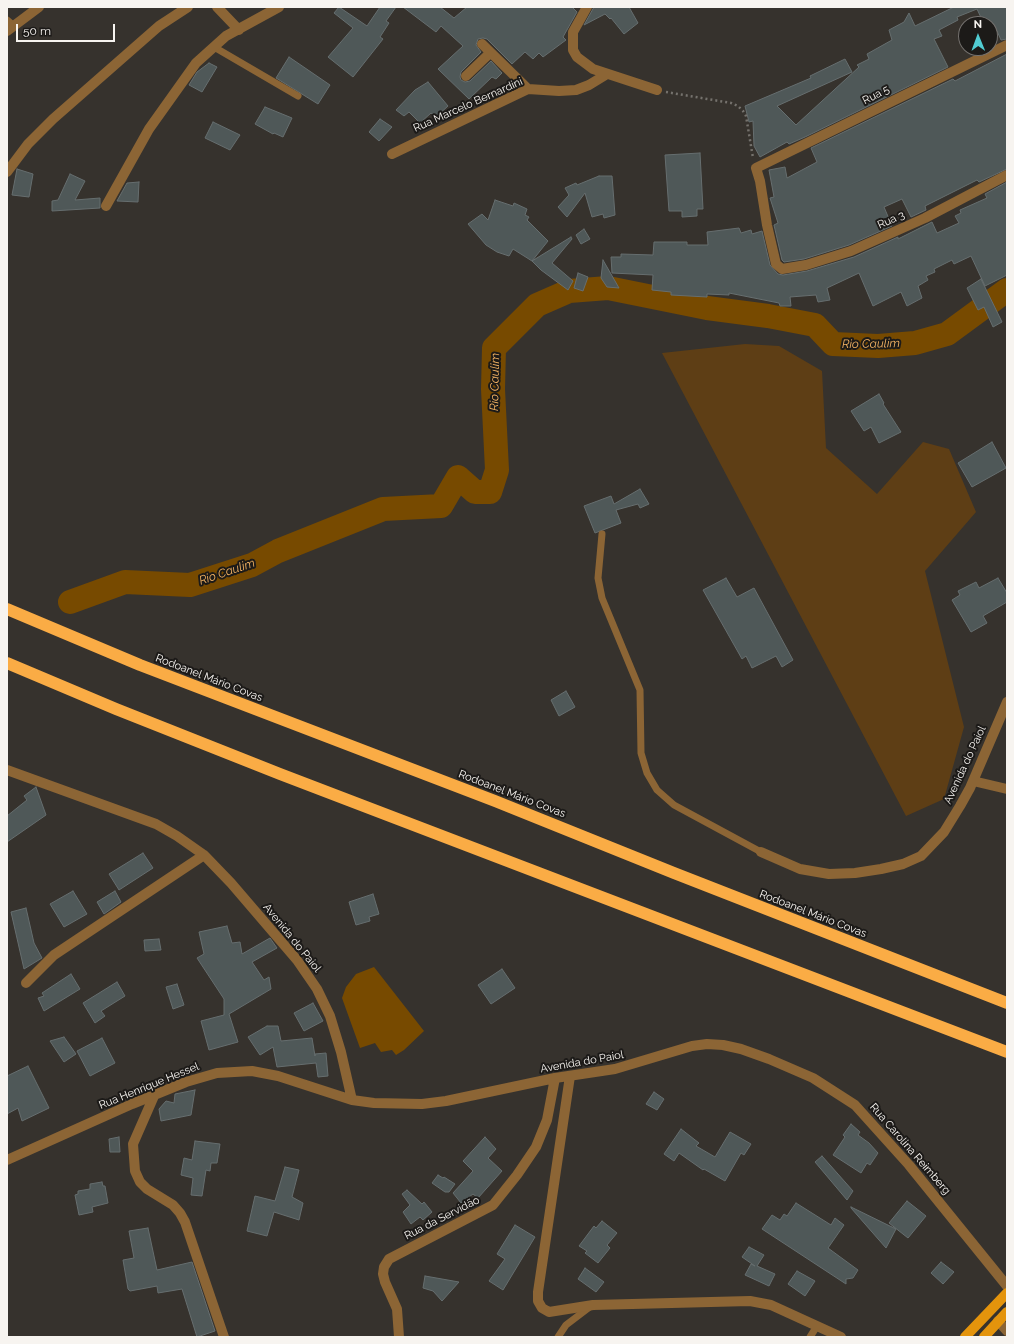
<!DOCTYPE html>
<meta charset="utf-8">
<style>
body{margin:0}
#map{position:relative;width:1014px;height:1344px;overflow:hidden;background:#36322d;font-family:Raleway,sans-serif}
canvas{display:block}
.frame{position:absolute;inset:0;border:8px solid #f7f4f0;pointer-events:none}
.north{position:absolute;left:958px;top:16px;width:40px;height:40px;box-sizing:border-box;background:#1c1a18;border:1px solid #74716e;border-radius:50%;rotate:359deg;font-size:11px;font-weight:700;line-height:16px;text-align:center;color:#f7f4f0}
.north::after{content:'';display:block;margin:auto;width:14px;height:18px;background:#51ccd2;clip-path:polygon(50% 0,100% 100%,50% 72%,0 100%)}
.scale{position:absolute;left:16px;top:24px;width:99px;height:18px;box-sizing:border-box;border:2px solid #f7f4f0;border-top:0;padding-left:5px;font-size:12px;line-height:14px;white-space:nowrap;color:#f7f4f0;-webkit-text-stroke:3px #1c1a18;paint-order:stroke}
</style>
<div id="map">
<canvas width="1014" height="1344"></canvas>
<div class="frame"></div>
<div class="north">N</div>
<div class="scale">50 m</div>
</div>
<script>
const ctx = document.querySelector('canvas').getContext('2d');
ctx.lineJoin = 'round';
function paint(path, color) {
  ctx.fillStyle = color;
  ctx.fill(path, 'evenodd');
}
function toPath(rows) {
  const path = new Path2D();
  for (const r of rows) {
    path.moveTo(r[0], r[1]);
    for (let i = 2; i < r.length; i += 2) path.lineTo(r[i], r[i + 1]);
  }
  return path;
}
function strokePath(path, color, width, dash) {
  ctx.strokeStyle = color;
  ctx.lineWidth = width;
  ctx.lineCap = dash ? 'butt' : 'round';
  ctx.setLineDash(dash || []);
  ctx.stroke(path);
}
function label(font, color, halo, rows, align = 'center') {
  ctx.font = font + ' Raleway,sans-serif';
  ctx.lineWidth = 4;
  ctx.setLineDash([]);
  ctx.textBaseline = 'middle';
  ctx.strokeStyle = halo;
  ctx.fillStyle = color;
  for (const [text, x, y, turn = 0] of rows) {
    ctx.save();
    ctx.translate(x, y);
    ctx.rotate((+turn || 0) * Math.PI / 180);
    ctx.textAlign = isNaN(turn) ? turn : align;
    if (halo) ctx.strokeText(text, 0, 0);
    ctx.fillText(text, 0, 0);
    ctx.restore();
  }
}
paint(toPath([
 [745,344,779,346,822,371,826,448,877,494,923,442,949,449,976,512,925,571,964,727,944,799,906,816,662,353]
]), '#5e3e15');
paint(toPath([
 [374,967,424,1031,404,1050,396,1055,392,1050,381,1052,375,1043,360,1048,342,998,346,987,356,974]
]), '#774a00');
strokePath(toPath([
 [70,602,125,582,190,585,252,565,278,551,383,509,441,506,458,477,475,492,490,492,497,470,493,389,494,348,537,305,569,291,608,288,707,308,768,316,815,325,833,344,878,346,915,343,947,334,1007,290]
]), '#774a00', 24);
const building = toPath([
 [339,7,367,26,380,7,396,7,386,21,389,23,380,37,383,39,353,77,328,57,353,28,334,13,339,7],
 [403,7,440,7,454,18,467,7,572,7,577,12,563,37,566,40,543,57,539,53,533,59,525,52,512,64,487,39,483,38,478,39,476,45,481,52,461,72,460,77,461,80,465,82,470,81,491,61,502,73,496,79,492,77,469,99,438,69,463,46,441,26,436,32,403,7],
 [594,7,629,7,638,23,624,34,611,18,610,19,605,14,584,25,594,7],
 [954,7,1007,7,1007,39,1001,40,997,31,990,35,990,24,984,24,977,9,957,17,958,20,939,30,942,36,934,39,948,67,805,137,789,144,787,142,760,157,754,146,753,121,749,122,745,106,811,78,810,76,845,59,852,72,777,106,796,125,859,67,857,65,869,59,867,54,892,40,889,30,904,22,909,13,915,26,954,7],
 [1007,54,1007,169,979,182,977,180,925,206,926,210,911,217,902,199,884,207,892,226,849,245,804,259,784,262,782,260,774,225,778,223,770,198,774,197,769,170,785,167,787,178,817,162,811,148,953,79,955,81,1007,54],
 [289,57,330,85,318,104,276,78,289,57],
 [209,63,217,67,202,92,189,85,197,72,209,63],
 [428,82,448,106,436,117,431,113,420,123,409,112,404,116,396,110,415,90,428,82],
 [265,107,292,118,283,137,274,133,273,134,255,124,265,107],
 [380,119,392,127,379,141,369,132,380,119],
 [213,122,240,135,230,150,205,138,213,122],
 [700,153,703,209,697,209,697,216,682,217,682,211,669,211,665,155,700,153],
 [17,169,33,174,29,197,12,195,17,169],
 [70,174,85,181,75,200,100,198,100,208,52,211,52,201,58,200,70,174],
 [599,176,612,176,615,215,604,218,603,214,592,217,585,193,567,217,558,207,569,195,565,188,576,183,577,185,599,176],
 [139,182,138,202,117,201,127,183,139,182],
 [1007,182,1007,275,985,286,971,256,954,264,952,260,934,269,935,272,926,276,928,280,918,286,922,298,907,306,901,292,873,306,859,273,827,288,830,300,818,302,816,295,790,297,791,306,780,306,779,303,729,293,729,295,707,294,707,297,671,295,671,292,652,290,653,275,612,273,611,257,621,257,621,254,653,255,654,242,687,242,687,245,708,245,707,232,739,228,741,233,751,230,752,234,762,231,770,265,778,274,783,275,807,271,854,257,898,237,898,239,932,222,937,233,959,223,955,216,961,213,960,210,987,198,985,194,1007,182],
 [495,200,513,206,514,203,527,209,525,215,529,217,527,220,548,241,532,261,513,249,509,256,497,252,486,245,468,224,482,214,488,220,495,200],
 [584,229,590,239,581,244,576,235,584,229],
 [571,237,572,239,552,263,573,281,568,290,541,270,532,261,571,237],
 [603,260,619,288,607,287,601,278,603,260],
 [578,273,588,277,583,291,574,288,578,273],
 [981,279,1002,322,993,327,984,307,978,310,967,288,981,279],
 [879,394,884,403,883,404,901,432,879,443,871,427,864,431,851,411,879,394],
 [992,442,1006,468,972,487,958,463,992,442],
 [640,489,649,504,640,508,638,504,616,510,621,523,595,533,584,506,611,496,614,504,640,489],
 [726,578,737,597,754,588,793,660,782,667,776,656,752,668,746,656,742,659,703,590,726,578],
 [998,578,1007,593,1007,602,983,616,987,623,971,632,952,600,960,595,958,591,976,582,979,588,998,578],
 [566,691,575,707,559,716,551,700,566,691],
 [36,787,46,815,7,842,7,816,27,800,24,796,36,787],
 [143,853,153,868,119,890,109,874,143,853],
 [73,891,87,914,64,927,50,904,73,891],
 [115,891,121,902,104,914,97,902,115,891],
 [373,894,379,914,369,917,370,921,356,925,349,902,373,894],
 [26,908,34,943,42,958,24,969,11,912,26,908],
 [227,926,232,943,240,942,242,954,270,938,277,948,252,962,264,980,269,977,271,989,229,1014,238,1042,209,1050,201,1021,224,1015,224,999,197,958,204,954,199,932,227,926],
 [159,939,161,950,145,951,144,940,159,939],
 [502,969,515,988,491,1004,478,985,502,969],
 [71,974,80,989,44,1011,38,998,44,996,42,993,71,974],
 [117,982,125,996,101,1011,105,1016,95,1023,83,1003,117,982],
 [177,984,184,1005,173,1009,166,987,177,984],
 [313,1003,323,1021,304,1031,294,1013,313,1003],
 [267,1026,278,1026,281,1041,312,1038,315,1056,315,1054,326,1053,328,1076,318,1077,316,1063,277,1067,273,1047,260,1055,248,1037,267,1026],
 [64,1037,76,1054,64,1062,50,1041,64,1037],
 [102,1038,115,1063,90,1076,77,1051,102,1038],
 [28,1066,49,1108,22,1121,18,1108,7,1114,7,1076,28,1066],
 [195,1090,191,1115,161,1121,159,1109,166,1101,174,1103,175,1094,195,1090],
 [654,1092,664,1099,657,1110,646,1104,654,1092],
 [851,1124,860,1132,858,1135,869,1143,878,1153,870,1165,867,1163,861,1173,833,1155,845,1137,843,1135,851,1124],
 [681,1129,699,1143,696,1146,715,1157,730,1132,751,1144,744,1155,741,1153,725,1181,704,1169,703,1170,679,1153,674,1161,664,1154,681,1129],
 [119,1137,120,1152,110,1152,109,1139,119,1137],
 [485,1137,496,1149,488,1158,502,1171,478,1198,473,1194,461,1203,453,1193,473,1171,463,1161,485,1137],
 [195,1141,220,1144,217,1163,211,1163,210,1171,206,1170,202,1196,191,1195,193,1178,181,1175,184,1158,192,1160,195,1141],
 [822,1156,853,1191,847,1200,815,1162,822,1156],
 [285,1167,299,1170,292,1197,303,1203,299,1220,274,1212,267,1236,247,1231,255,1196,275,1201,285,1167],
 [438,1175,443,1178,444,1177,455,1184,449,1192,445,1192,432,1183,438,1175],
 [102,1182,103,1186,105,1186,108,1203,92,1207,93,1212,79,1215,75,1195,78,1194,78,1191,90,1189,90,1184,102,1182],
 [407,1190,422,1204,424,1202,432,1212,423,1220,420,1217,411,1224,403,1212,410,1205,402,1194,407,1190],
 [907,1201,926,1216,908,1238,889,1223,907,1201],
 [796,1203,831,1225,835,1218,844,1225,828,1248,858,1270,853,1278,846,1279,846,1284,762,1229,772,1215,780,1220,784,1214,787,1216,796,1203],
 [851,1207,896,1229,886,1248,851,1208,851,1207],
 [602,1221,617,1233,607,1245,610,1248,598,1263,585,1253,587,1251,579,1246,594,1226,596,1228,602,1221],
 [515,1225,535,1237,503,1290,489,1281,505,1259,497,1254,515,1225],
 [148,1228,157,1270,192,1262,215,1331,197,1337,182,1289,158,1293,157,1286,130,1291,128,1289,123,1260,134,1258,129,1231,148,1228],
 [749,1247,764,1255,757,1266,775,1274,769,1286,745,1275,751,1264,755,1266,742,1257,749,1247],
 [941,1262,954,1272,943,1284,931,1273,941,1262],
 [585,1268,604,1282,596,1292,578,1279,585,1268],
 [797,1271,815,1281,805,1296,788,1284,797,1271],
 [425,1276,459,1282,442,1301,433,1291,423,1288,425,1276]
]);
paint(building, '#4f5858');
strokePath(building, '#666e6f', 1);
strokePath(toPath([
 [666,92,731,103,738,106,743,111,746,116,753,158]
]), '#75726d', 2.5, [2, 3]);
strokePath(toPath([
 [7,20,14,26],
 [214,47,298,96],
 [602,534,598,578,602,598,640,690,641,753,647,773,657,790,674,805,761,852],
 [558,1337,566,1325,591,1306],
 [810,1337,817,1326]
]), '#8c6535', 7);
strokePath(toPath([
 [217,7,239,30],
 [587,7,573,32,573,50,577,57,593,69,657,90],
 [7,31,39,7],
 [482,44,528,89],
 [1007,45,756,168,760,181,767,225,776,264,782,269,806,265,851,251,925,218,1007,175],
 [466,76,490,53],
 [392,154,528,89,559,91,576,90,589,85,607,74],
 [7,172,28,144,53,119,159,26,188,7],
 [106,206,149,129,196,63,226,36,279,7],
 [7,770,156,824,177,836,204,855,231,883,297,960,317,989,330,1016,341,1052,352,1100],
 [973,781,1007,789],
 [761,852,800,869,829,874,855,873,881,869,903,864,921,856,944,832,960,806,970,788,1007,702],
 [26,983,54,955,204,855],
 [570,1076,538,1292,538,1301,542,1308,549,1312,593,1305,750,1301,771,1305,841,1337],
 [154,1096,133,1144,135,1171,140,1182,147,1189,173,1205,180,1213,185,1222,224,1337],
 [7,1160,132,1104,186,1082,217,1073,252,1071,278,1076,352,1100,374,1103,422,1104,446,1101,555,1078,615,1069,692,1046,707,1044,723,1045,741,1049,769,1059,813,1078,855,1105,909,1165,1007,1286],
 [998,1321,1007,1331],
 [399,1337,397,1309,385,1282,383,1274,384,1267,389,1259,493,1205,517,1175,536,1147,547,1120,555,1078]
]), '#8c6535', 10);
strokePath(toPath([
 [965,1337,1007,1293],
 [984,1337,1007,1312]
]), '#e4940c', 10);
strokePath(toPath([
 [7,609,140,665,495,801,674,873,1007,1003],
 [7,663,116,709,280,774,1007,1052]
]), '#faac45', 12);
label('11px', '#f7f4f0', '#1c1a18', [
 ["Rua 5",876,95,-27],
 ["Rua Marcelo Bernardini",468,105,-24],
 ["Rua 3",891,220,-24],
 ["Rodoanel Mário Covas",209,678,21],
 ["Avenida do Paiol",965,765,-65],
 ["Rodoanel Mário Covas",512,794,21],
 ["Rodoanel Mário Covas",813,914,21],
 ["Avenida do Paiol",292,938,51],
 ["Avenida do Paiol",582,1062,-10],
 ["Rua Henrique Hessel",149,1086,-22],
 ["Rua Carolina Reimberg",910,1149,49],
 ["Rua da Servidão",442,1218,-27]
]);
label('italic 12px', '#f5b464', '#1c1a18', [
 ["Rio Caulim",871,344,-1],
 ["Rio Caulim",495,382,-89],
 ["Rio Caulim",227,572,-19]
]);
</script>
